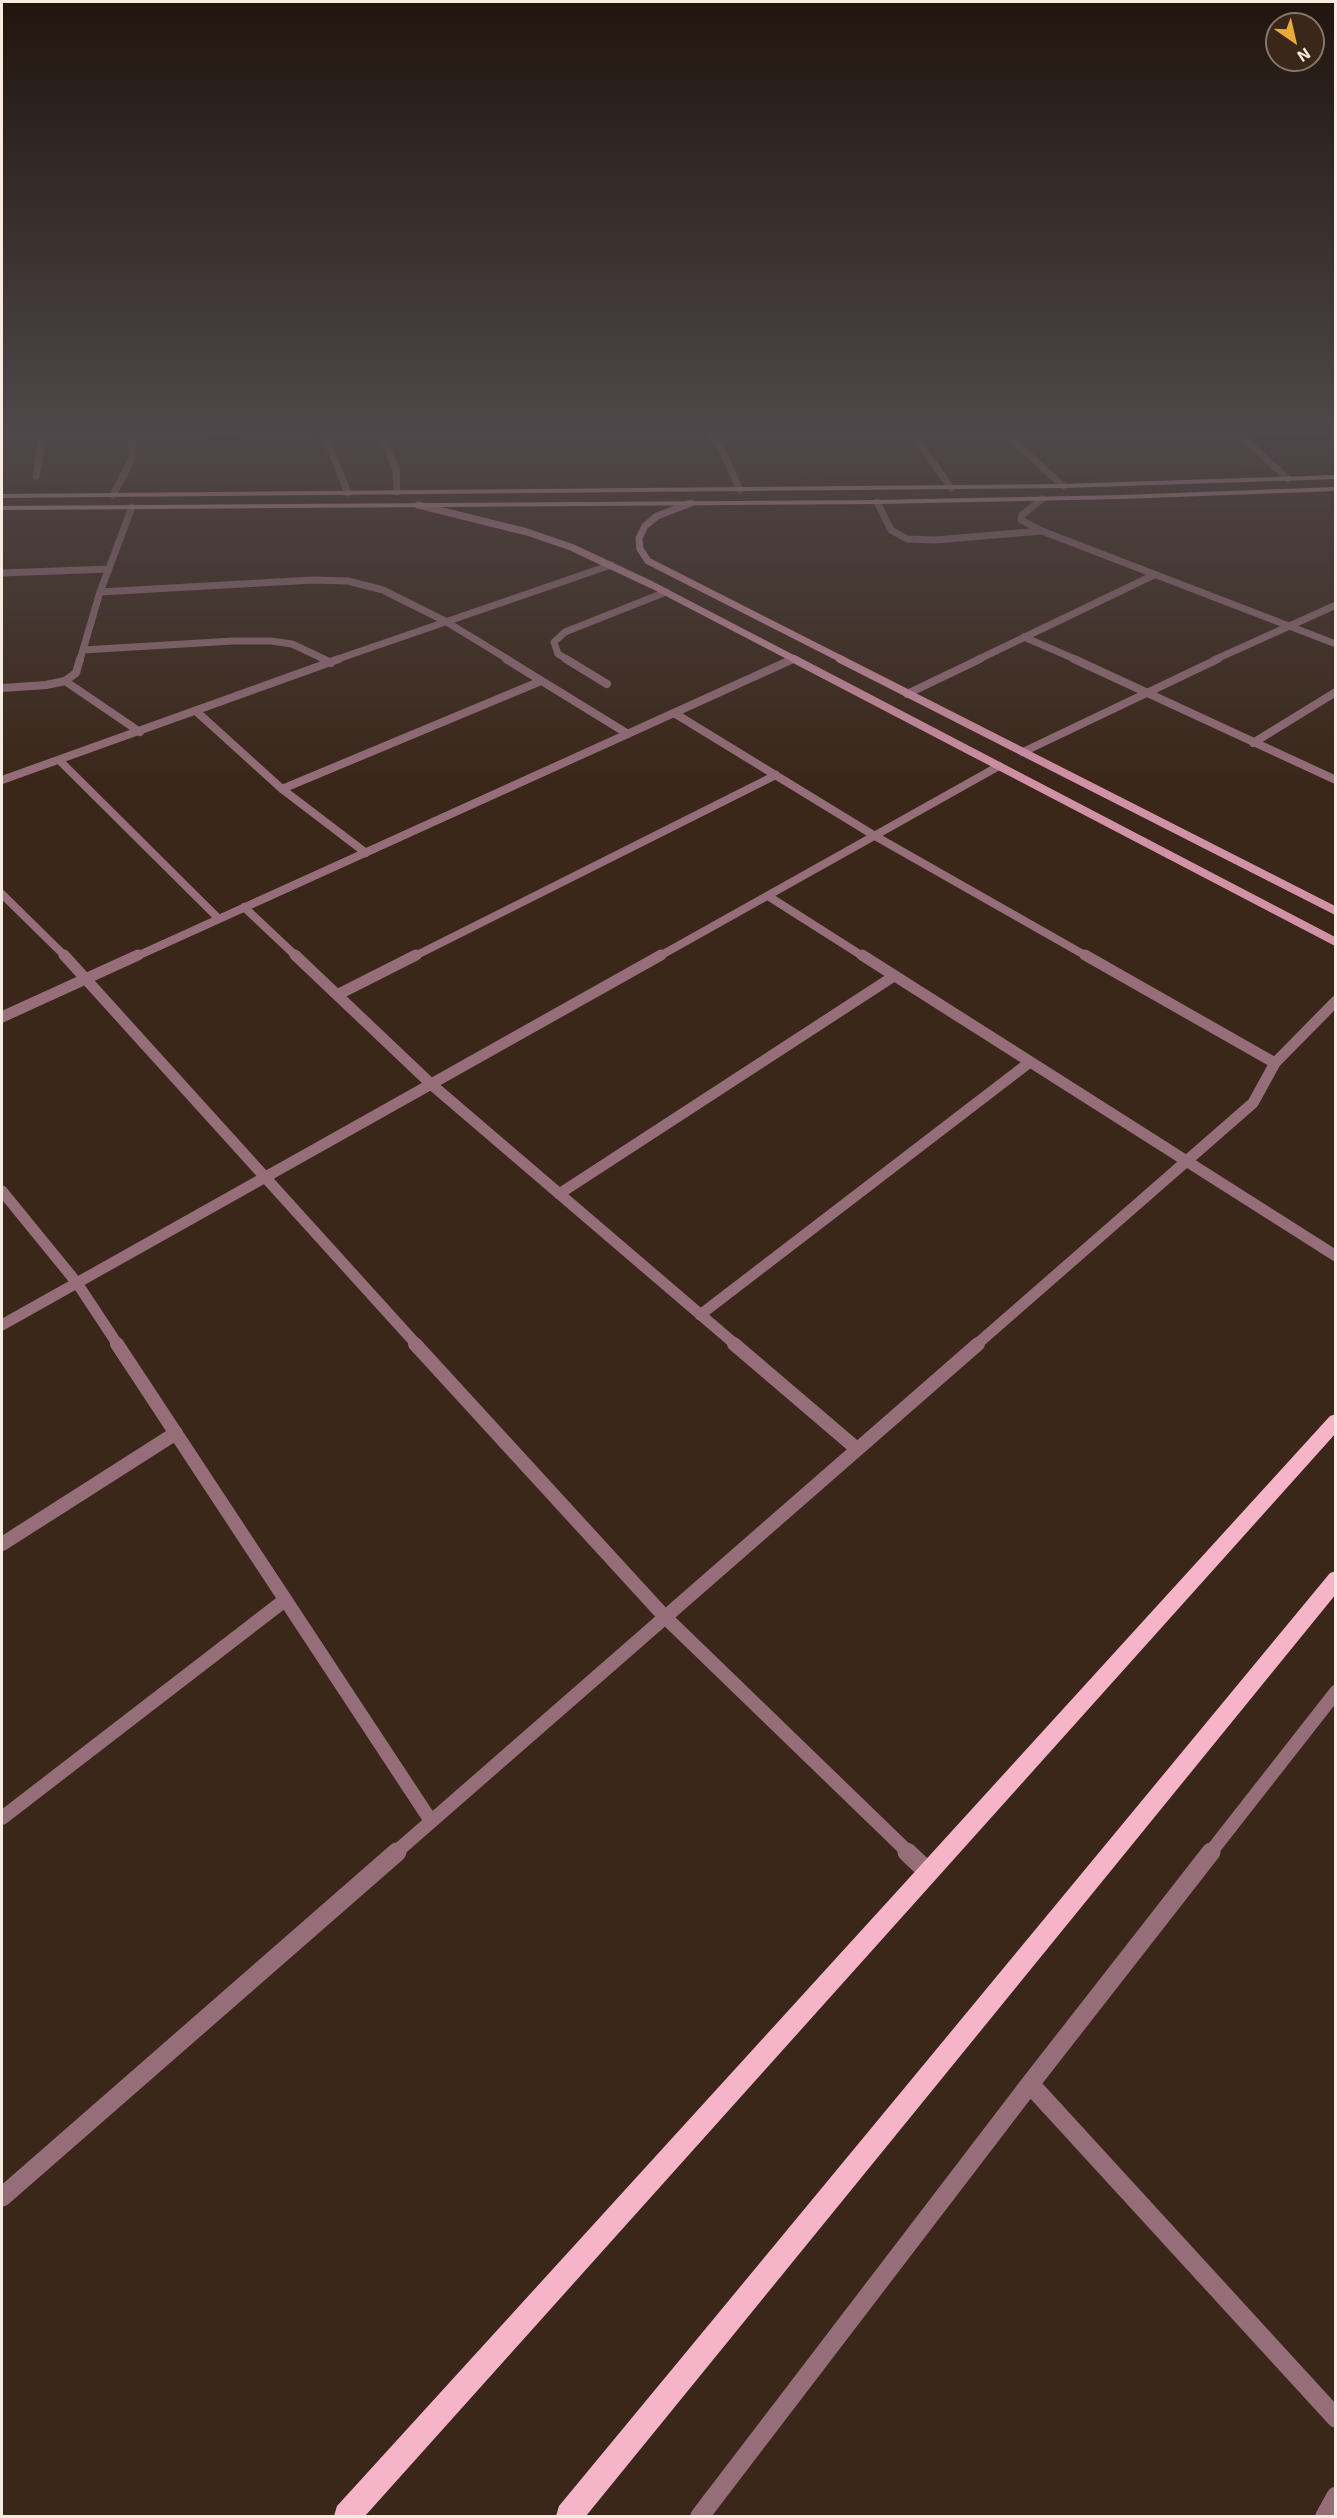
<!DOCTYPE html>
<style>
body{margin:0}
#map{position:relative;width:1337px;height:2518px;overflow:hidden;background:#3b2719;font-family:"Exo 2",sans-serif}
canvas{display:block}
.frame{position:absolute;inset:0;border:3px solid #f7eae1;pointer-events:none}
.north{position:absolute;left:1265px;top:12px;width:60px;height:60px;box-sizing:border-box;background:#3b2719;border:2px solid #867569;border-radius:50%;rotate:146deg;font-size:16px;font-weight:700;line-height:24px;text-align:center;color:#f7eae1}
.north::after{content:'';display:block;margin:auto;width:21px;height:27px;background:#eaaa39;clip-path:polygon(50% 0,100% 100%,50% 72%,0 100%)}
</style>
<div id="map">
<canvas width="1337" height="2518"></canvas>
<div class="frame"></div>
<div class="north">N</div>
</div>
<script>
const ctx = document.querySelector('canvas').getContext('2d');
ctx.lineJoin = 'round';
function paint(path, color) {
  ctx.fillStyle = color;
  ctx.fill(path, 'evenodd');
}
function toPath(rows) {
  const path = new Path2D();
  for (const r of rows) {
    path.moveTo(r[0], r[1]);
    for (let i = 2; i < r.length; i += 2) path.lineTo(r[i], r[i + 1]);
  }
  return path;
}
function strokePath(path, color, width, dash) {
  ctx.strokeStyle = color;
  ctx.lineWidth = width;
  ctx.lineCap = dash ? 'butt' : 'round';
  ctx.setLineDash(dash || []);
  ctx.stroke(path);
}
paint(toPath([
 [2,433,204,433,211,453,245,449,238,433,310,433,316,438,354,433,1236,433,1286,470,933,478,2,486]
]), '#442b18');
strokePath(toPath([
 [912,433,951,488],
 [1238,433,1288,479],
 [113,495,132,459,132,433],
 [877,502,891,530,907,539,935,540,1042,531],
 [568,660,558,654,554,642,565,632,666,592]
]), '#966e7a', 7);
strokePath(toPath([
 [566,659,607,684],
 [65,681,140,732]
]), '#966e7a', 8);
strokePath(toPath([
 [324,433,348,493],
 [379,433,396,468,397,492],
 [710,433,723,452,740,490],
 [1005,433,1063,486],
 [36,476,43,433],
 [1042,499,1022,515,1021,520,1042,531,1336,644],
 [2,573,109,569],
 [100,592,313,580,348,581,383,590,445,621,509,660],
 [1024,637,1077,660],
 [83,650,233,641,271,641,292,644,326,660],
 [80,660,100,592,132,507],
 [335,660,611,565],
 [790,660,793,659],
 [977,660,1154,575],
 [1214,660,1336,605]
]), '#966e7a', 7);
strokePath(toPath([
 [323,659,331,663],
 [506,659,628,734],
 [1074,659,1336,780],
 [2,688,46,685,65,681,76,673,80,659],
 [907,694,980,659],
 [197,712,282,789,366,853],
 [674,713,875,836,1088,957],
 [1253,743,1336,692],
 [1023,752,1218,659],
 [59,760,219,919],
 [2,780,339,659],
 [282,789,541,681],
 [2,894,66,957],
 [768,896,864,957],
 [244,907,297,957],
 [135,957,793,659],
 [413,957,776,775],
 [658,957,999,766]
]), '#966e7a', 8);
strokePath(toPath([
 [64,955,417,1345],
 [295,955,431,1084,736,1345],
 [862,955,1336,1256],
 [1085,955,1275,1063],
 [337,995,416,955],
 [2,1017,138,955],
 [2,1191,77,1283,118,1345],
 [559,1194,894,976],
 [700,1315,1030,1062],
 [2,1325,661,955],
 [976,1345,1253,1103,1275,1063,1336,1001]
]), '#966e7a', 11);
strokePath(toPath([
 [117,1344,431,1821],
 [415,1344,665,1617,909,1853],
 [734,1344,857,1449],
 [2,1544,176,1433],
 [2,1818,285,1600],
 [395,1853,978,1344],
 [1210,1853,1336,1692]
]), '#966e7a', 14);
strokePath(toPath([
 [907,1852,927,1871],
 [1030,2084,1336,2418],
 [2,2197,397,1852],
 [700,2516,1030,2084,1211,1852],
 [1325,2516,1336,2496]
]), '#966e7a', 19);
strokePath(toPath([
 [691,503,657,516,645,526,639,538,640,549,648,561,843,660],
 [418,505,527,532,571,547,652,585,796,660]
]), '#d292a6', 7);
strokePath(toPath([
 [794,659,1336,942],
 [840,659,1336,911]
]), '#d292a6', 8);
paint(toPath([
 [1336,475,1336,479,1063,488,2,498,2,494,1063,484,1336,475],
 [1336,487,1336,491,1121,499,877,504,2,510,2,506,877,500,1121,495,1336,487],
 [1336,1414,1336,1433,365,2516,334,2516,337,2506,1330,1416,1336,1414],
 [1336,1571,1336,1594,586,2516,556,2516,559,2506,1330,1573,1336,1571]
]), '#f6b4c9');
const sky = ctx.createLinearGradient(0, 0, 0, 786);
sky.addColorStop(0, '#20150e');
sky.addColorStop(0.55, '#4f4749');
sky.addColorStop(1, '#4f474900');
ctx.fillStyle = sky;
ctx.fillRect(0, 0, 1337, 786);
</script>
